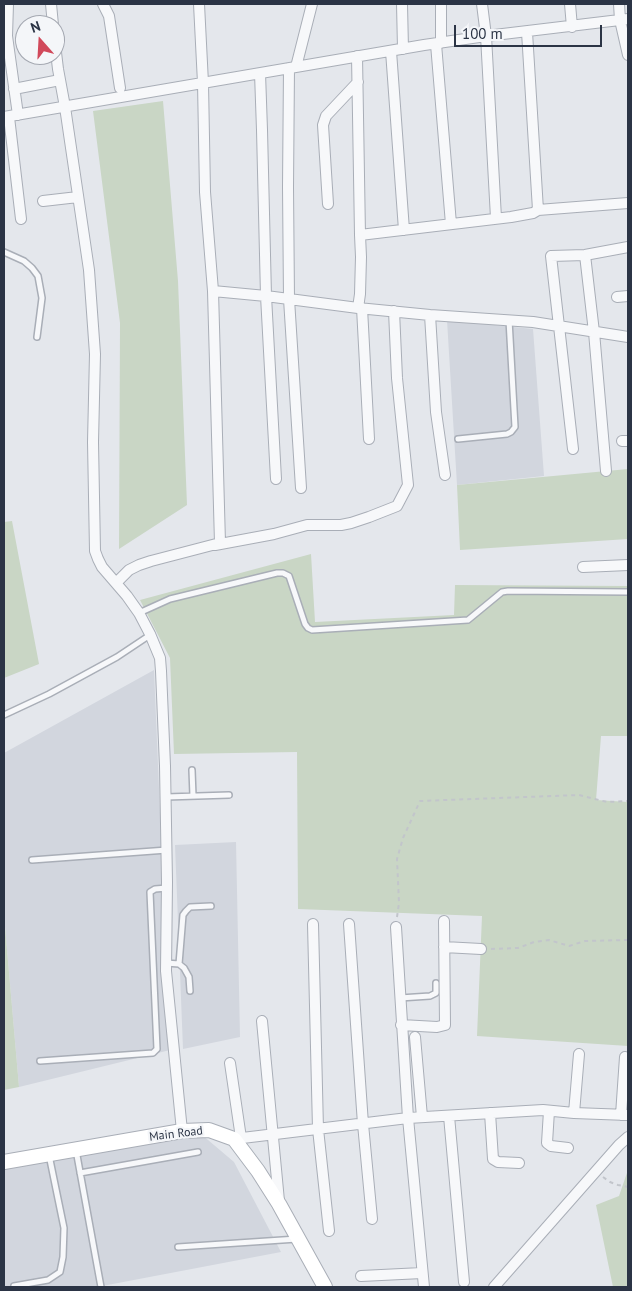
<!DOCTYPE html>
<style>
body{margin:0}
#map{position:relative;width:632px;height:1291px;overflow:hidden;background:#e4e7ec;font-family:"PT Sans",sans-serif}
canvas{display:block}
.frame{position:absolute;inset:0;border:5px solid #2b3445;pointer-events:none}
.north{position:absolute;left:15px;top:15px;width:50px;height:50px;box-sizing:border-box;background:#f4f6f9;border:1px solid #a4a8b1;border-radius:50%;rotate:341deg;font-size:14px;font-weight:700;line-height:20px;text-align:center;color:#2b3445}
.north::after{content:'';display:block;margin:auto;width:18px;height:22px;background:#d1495b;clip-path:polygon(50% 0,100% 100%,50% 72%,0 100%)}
.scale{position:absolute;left:454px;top:25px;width:148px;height:22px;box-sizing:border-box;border:2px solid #2b3445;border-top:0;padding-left:6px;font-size:15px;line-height:18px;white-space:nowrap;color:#2b3445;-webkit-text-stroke:4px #f4f6f9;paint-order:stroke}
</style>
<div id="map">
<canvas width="632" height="1291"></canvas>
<div class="frame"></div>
<div class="north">N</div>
<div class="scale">100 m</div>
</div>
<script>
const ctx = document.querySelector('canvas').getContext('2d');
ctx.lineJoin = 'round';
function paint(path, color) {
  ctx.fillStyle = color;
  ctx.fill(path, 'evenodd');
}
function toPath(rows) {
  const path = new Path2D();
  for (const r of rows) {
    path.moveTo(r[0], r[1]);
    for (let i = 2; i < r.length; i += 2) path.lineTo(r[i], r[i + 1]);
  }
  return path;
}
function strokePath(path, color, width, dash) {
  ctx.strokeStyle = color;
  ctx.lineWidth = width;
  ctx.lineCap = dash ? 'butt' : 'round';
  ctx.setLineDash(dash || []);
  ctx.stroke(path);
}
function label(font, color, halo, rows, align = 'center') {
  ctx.font = font + ' "PT Sans",sans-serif';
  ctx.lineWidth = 4.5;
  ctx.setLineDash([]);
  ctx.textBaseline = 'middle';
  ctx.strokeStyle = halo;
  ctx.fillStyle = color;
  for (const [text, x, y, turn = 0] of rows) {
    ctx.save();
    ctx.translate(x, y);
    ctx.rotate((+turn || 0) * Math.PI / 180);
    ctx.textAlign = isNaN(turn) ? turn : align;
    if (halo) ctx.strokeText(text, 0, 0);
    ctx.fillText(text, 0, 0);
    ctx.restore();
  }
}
paint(toPath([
 [447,320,533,329,544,476,457,485],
 [154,670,170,1050,19,1087,4,915,4,753],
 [236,842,240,1037,183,1049,175,845],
 [201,1134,234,1162,281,1252,97,1287,4,1287,4,1169]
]), '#d2d6de');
paint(toPath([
 [163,101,178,281,187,505,119,549,120,323,93,111],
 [628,469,628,539,460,550,457,485],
 [12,521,39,664,4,678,4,522],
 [311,554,315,622,454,615,455,585,628,586,628,736,601,736,596,800,628,802,628,1046,477,1036,482,916,298,909,297,752,174,754,170,658,140,600],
 [4,915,19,1087,4,1090],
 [628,1170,628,1287,613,1287,596,1205,619,1196]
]), '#c9d6c5');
const lane = toPath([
 [4,252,24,261,32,268,38,276,42,298,37,337],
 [458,439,507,434,511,432,515,427,509,320],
 [139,613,170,599,277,573,283,573,289,576,305,624,308,628,312,630,468,620,502,592,508,591,628,592],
 [4,715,49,694,117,657,150,635],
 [192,770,193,796],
 [166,797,229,795],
 [32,860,167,850],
 [166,963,179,964,184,968,189,977,190,991],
 [179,964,183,915,186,911,190,907,211,906],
 [400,998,430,996,436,993,436,983],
 [40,1061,153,1053,157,1049,150,892,155,889,167,888],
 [76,1150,101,1287],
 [80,1173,198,1152],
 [178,1247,297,1239],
 [14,1286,48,1280,60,1272,63,1257,64,1228,49,1155]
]);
const street = toPath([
 [8,4,7,36,18,115],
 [51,4,53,25],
 [103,4,109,16,120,88],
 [402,4,403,49],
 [441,4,441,43],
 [482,4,486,36,496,218],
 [570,4,572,27],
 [619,4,620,20,628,55],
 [527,32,538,210],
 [55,44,58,69,65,107,89,270,95,354,93,442,95,551,98,559,102,567,127,596,139,613,150,634,160,658,161,671,165,766,167,882,166,971,182,1131],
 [436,44,451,224],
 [391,51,404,230],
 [357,56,360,235,361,257,360,294,358,308],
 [296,67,312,4],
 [289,68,288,187,289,299,301,488],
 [260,73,262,130,266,296,276,479],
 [14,89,60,80],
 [4,117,424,45,486,36,628,19],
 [9,117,21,219],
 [43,201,78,197],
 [328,204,323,125,326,116,358,82],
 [360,235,511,217,533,213,538,210,628,203],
 [585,255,594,332,606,471],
 [213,291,266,296,358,308,430,315,533,322,628,337],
 [617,297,628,296],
 [362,308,369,439],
 [430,315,436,412,445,475],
 [622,441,628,441],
 [573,449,551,256,585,255,628,247],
 [215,545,274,534,307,525,341,525,351,523,369,517,397,506,408,485,397,378,394,311],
 [583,567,628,565],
 [116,583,129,570,139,565,151,561,220,543,213,291,205,192,203,83,199,4],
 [313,924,318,1129,329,1231],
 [349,924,363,1124,372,1219],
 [396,927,408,1118,424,1287],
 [444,947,481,949],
 [262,1021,279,1201],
 [401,1025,437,1027,445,1025,444,921],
 [415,1037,422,1117],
 [230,1063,241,1138],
 [549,1111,547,1143,551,1146,568,1148],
 [490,1113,493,1159,498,1162,519,1163],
 [574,1113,579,1054],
 [621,1115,625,1057],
 [449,1116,464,1282],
 [234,1139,408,1118,543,1110,574,1113,628,1115],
 [361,1276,422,1273],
 [494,1287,619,1145,628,1137]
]);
const secondary = toPath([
 [4,1162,182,1131,209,1130,234,1139,258,1171,279,1204,325,1287]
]);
strokePath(lane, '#a9aeb7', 8);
strokePath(street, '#a9aeb7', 12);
strokePath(secondary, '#a9aeb7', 16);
strokePath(toPath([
 [397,917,399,903,397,859,403,838,420,801,579,795,607,802,628,801],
 [491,949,518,948,534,942,549,940,569,946,585,941,628,940],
 [603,1177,610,1182,618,1185,628,1187]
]), '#c2c5cb', 2, [4, 4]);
strokePath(lane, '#f7f8fa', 5);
strokePath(street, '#f7f8fa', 10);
strokePath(secondary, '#fff', 14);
label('12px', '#2b3445', '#f4f6f9', [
 ["Main Road",176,1134,-7]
]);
</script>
